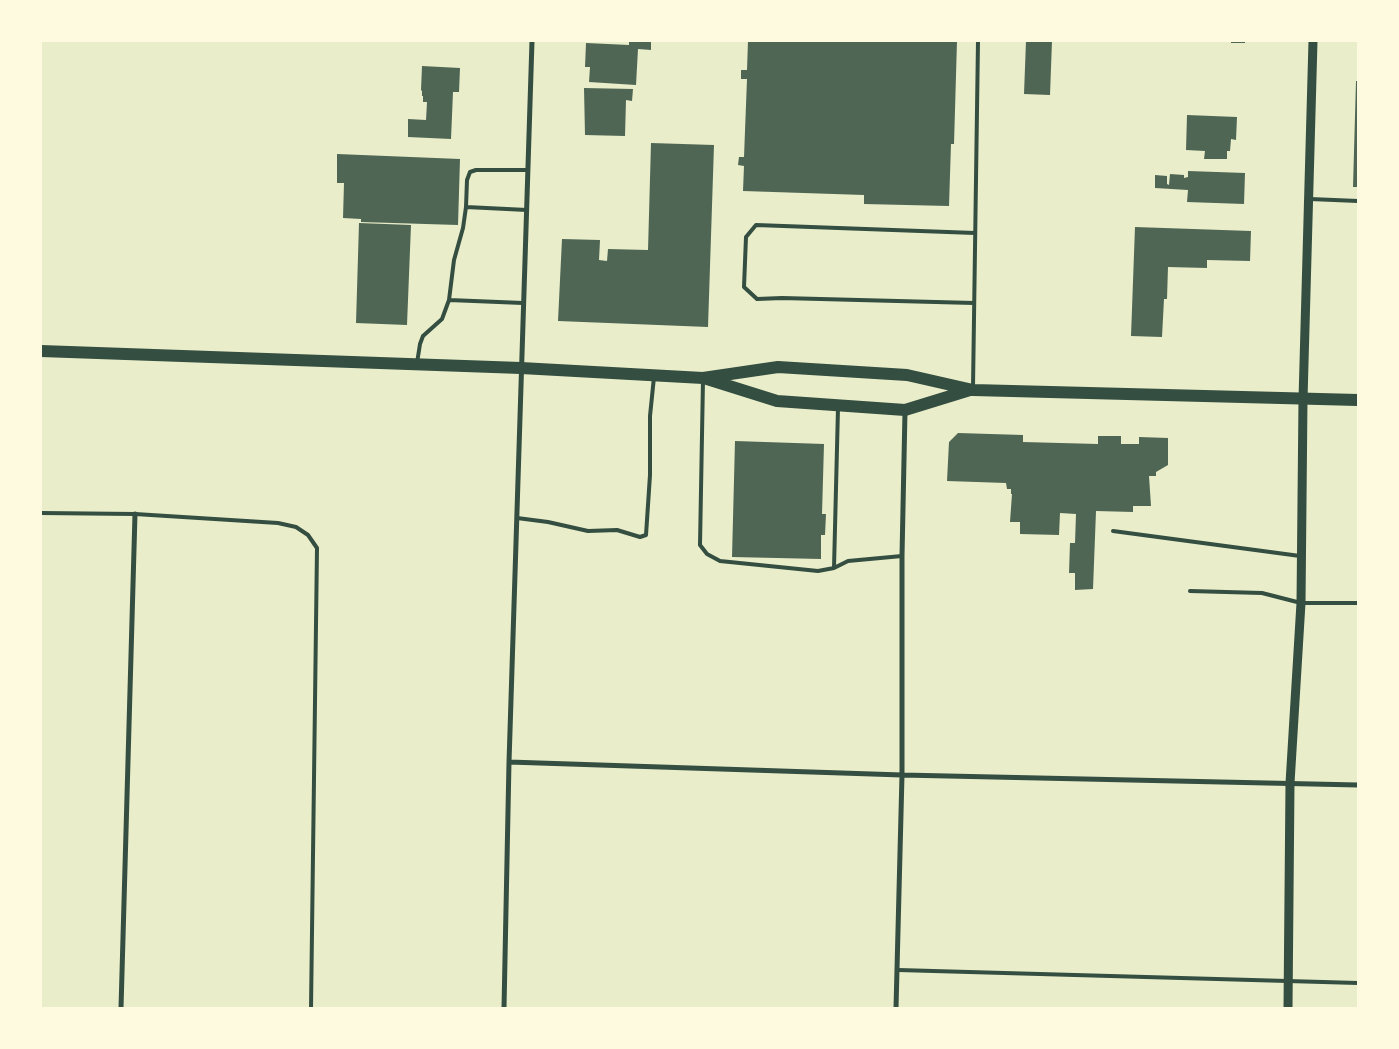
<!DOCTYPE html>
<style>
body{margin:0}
#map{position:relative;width:1399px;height:1049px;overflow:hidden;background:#e9edc9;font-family:Figtree,sans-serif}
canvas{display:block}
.frame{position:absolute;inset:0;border:42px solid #fefae0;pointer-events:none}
</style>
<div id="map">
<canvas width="1399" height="1049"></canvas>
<div class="frame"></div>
</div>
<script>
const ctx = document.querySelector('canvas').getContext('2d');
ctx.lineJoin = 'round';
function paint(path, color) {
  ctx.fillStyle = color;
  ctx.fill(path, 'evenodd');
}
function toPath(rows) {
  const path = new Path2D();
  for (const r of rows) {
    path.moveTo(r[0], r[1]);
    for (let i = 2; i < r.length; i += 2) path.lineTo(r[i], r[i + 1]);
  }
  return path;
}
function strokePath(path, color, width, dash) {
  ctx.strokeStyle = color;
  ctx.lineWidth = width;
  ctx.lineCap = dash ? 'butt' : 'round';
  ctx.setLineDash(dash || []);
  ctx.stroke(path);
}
paint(toPath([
 [629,41,651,41,651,50,638,49,636,85,589,82,590,67,585,67,586,43,629,45],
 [748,41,957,41,954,144,951,144,949,206,864,204,864,195,743,191,744,166,738,165,739,157,744,157,747,79,741,79,741,70,747,70],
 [1026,41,1052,41,1050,95,1024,94],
 [1231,41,1245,41,1245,43,1231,43],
 [422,66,460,68,459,92,453,92,451,139,408,137,408,119,426,120,427,102,423,102,423,96,422,96,422,91,421,90],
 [1356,81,1358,81,1358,187,1353,187],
 [584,88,633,89,632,101,626,100,625,136,585,135],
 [1187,115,1237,117,1236,140,1231,139,1230,151,1227,151,1227,159,1204,159,1205,151,1186,150],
 [651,143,714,145,708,327,558,321,562,239,600,240,599,260,607,261,608,249,648,250],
 [337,154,460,159,458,225,361,222,361,219,343,218,344,183,337,183],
 [1188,171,1245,173,1244,204,1187,202,1188,190,1155,188,1155,175,1167,176,1167,184,1169,185,1170,174,1184,175,1184,178,1188,177],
 [359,223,411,225,407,325,356,323],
 [1135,227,1251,231,1250,261,1207,260,1207,268,1168,267,1167,299,1164,299,1162,337,1131,336],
 [958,433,1023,435,1023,442,1098,444,1098,436,1121,436,1121,444,1139,444,1139,437,1168,438,1168,465,1156,472,1156,476,1149,476,1151,506,1133,506,1133,512,1096,511,1093,589,1075,590,1075,573,1069,573,1070,543,1075,543,1076,514,1060,513,1059,535,1020,534,1020,522,1010,522,1012,494,1011,494,1011,489,1007,489,1006,483,947,481,949,442],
 [735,441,824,444,822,514,826,514,825,535,821,535,821,559,732,557]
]), '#4f6655');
strokePath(toPath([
 [1310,199,1358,201],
 [466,207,527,210],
 [449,300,523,303],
 [974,303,782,298,757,299,744,287,746,237,756,225,975,233],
 [417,363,420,344,423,336,442,319,449,300,454,260,463,228,466,207,467,180,470,172,476,170,528,170],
 [703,380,700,545,707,554,720,561,818,571,834,568,848,561,902,556],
 [973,387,978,41],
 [41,513,135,514,278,523,296,527,308,535,317,548,311,1008],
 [517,518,548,522,588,531,617,530,640,537,646,535,650,475,650,416,654,377],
 [1113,531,1300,556],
 [834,568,838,408],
 [1190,591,1262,593,1301,603,1358,603],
 [898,970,1358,983]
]), '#344e41', 4);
strokePath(toPath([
 [509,762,902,775,1358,785],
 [121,1008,135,514],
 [504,1008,509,762,532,41],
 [896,1008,902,775,902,556,905,411]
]), '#344e41', 5);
strokePath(toPath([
 [1288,1008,1290,783,1301,603,1303,399,1313,41]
]), '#344e41', 9);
strokePath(toPath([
 [41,351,521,368,703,378,778,367,907,375,973,390,1358,400],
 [707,379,777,401,905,410,970,390]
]), '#344e41', 12);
</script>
